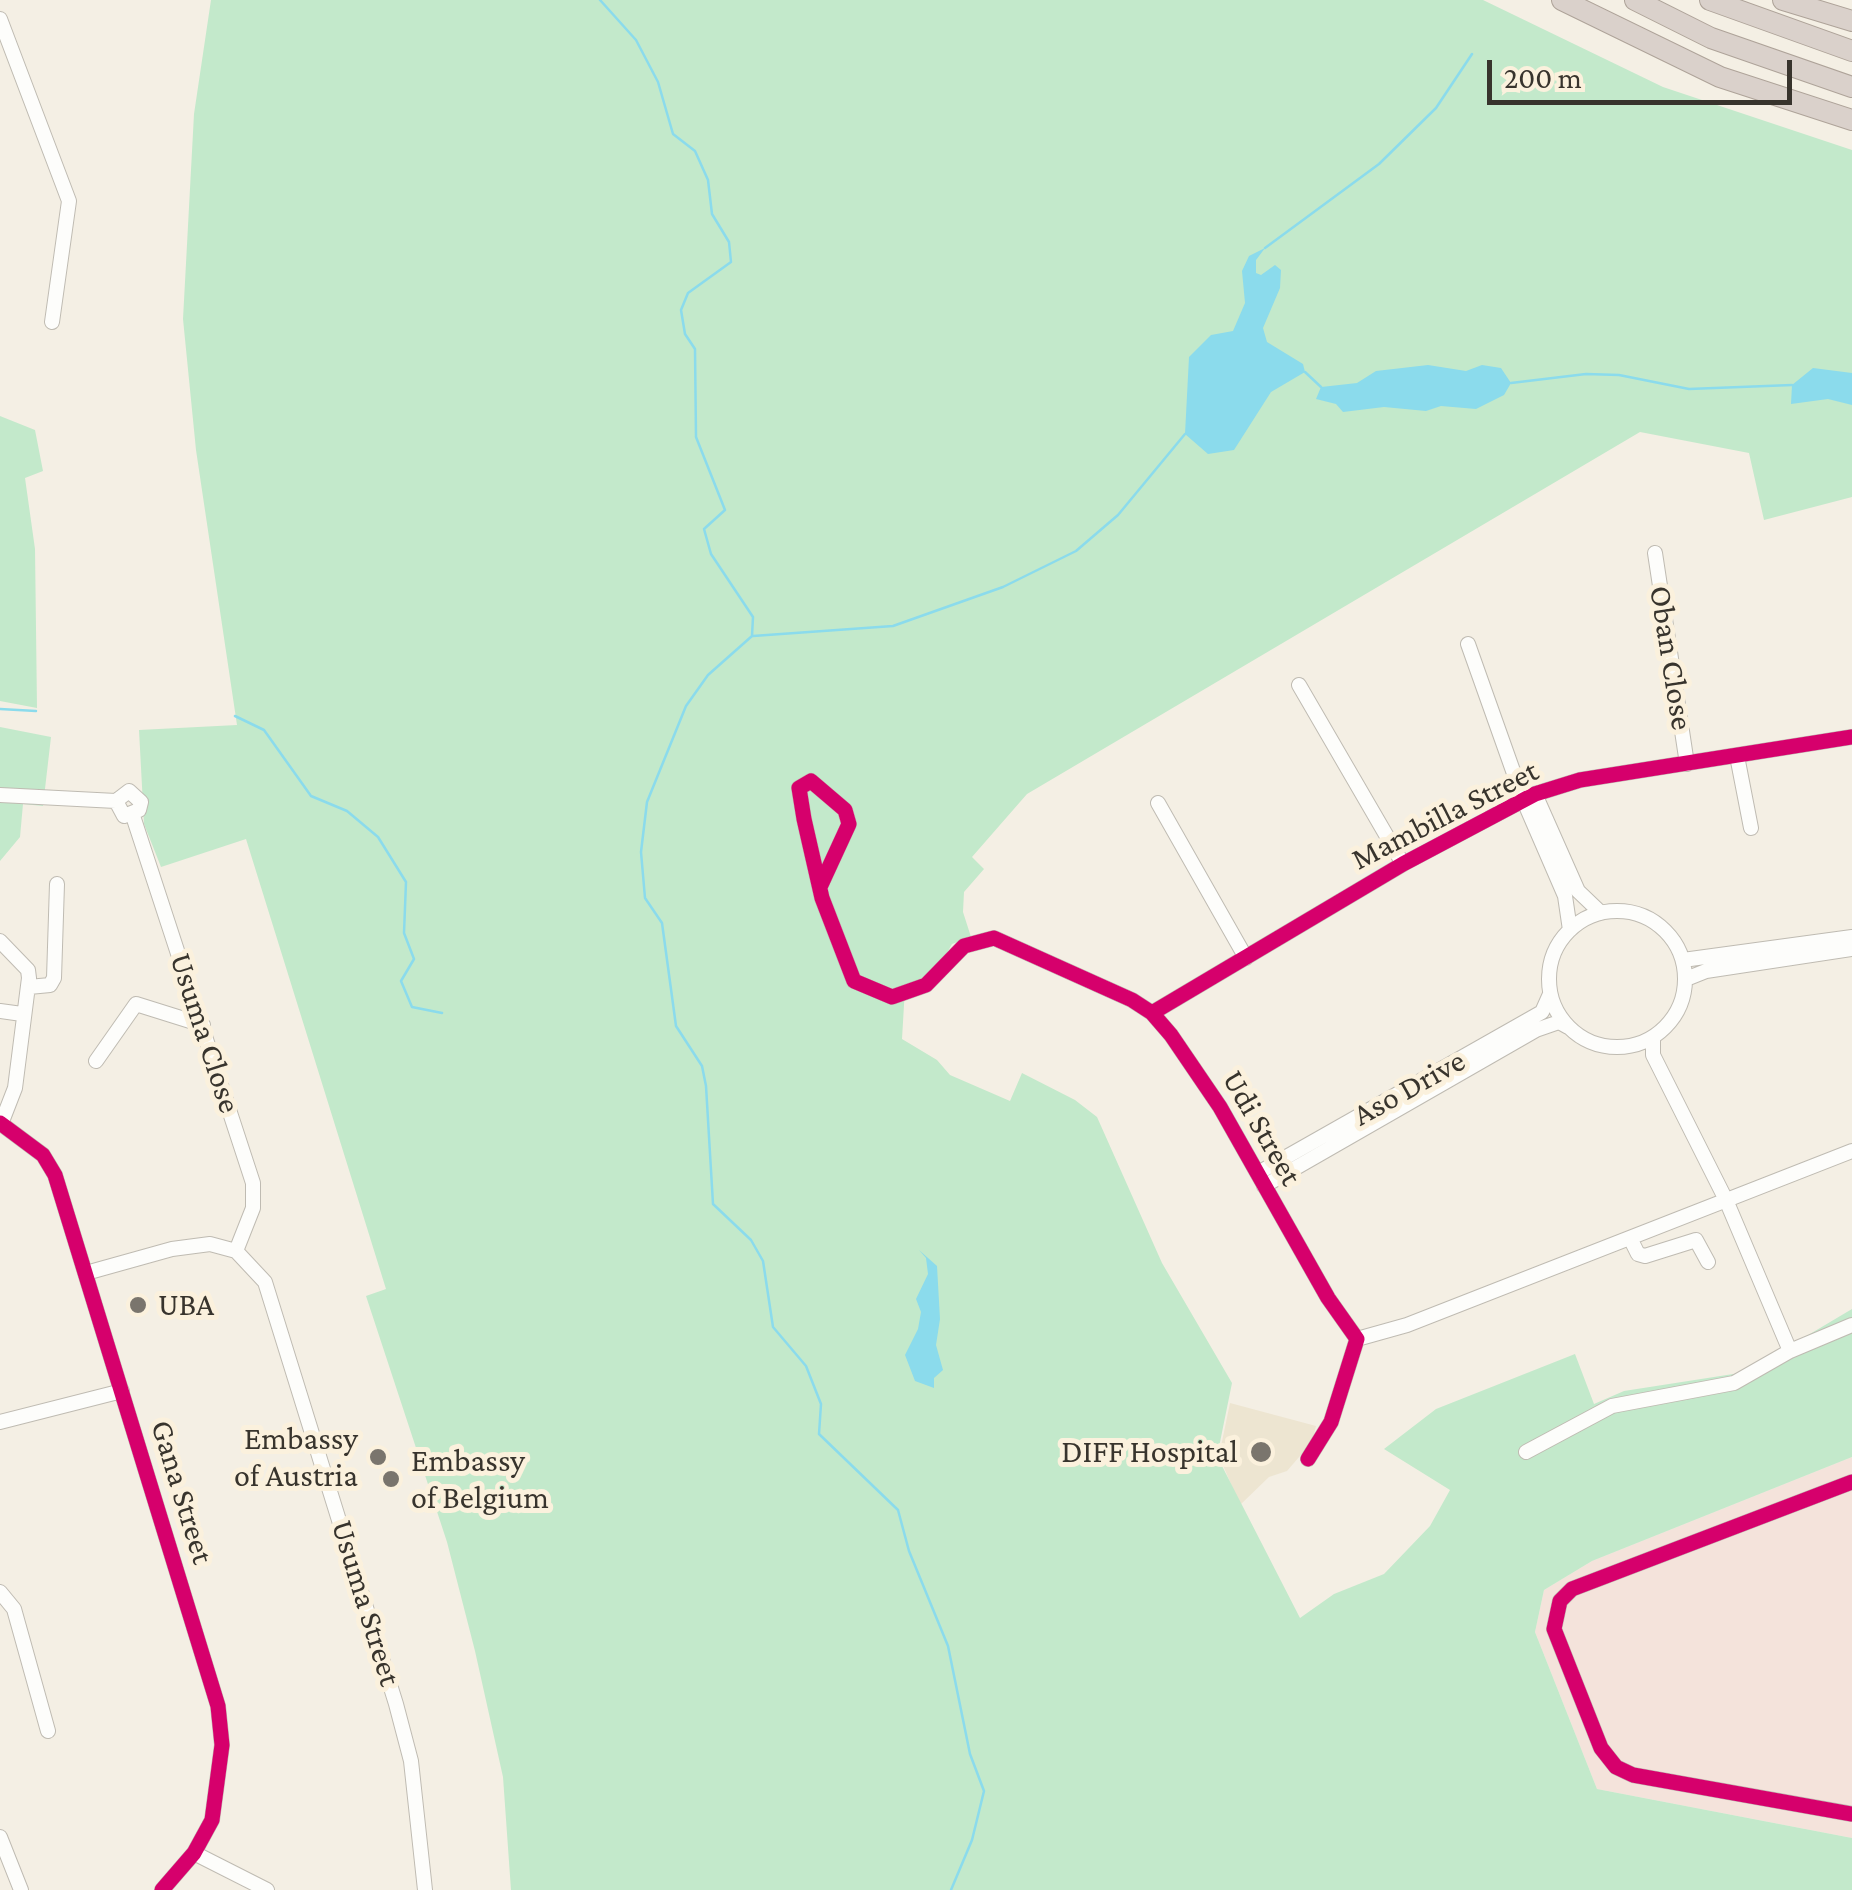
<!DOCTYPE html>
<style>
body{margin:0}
#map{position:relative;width:1852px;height:1890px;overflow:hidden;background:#f4efe4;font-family:"Crimson Pro",serif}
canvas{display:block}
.scale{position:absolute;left:1487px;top:60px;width:305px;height:45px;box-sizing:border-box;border:5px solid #38342d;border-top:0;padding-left:12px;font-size:30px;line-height:35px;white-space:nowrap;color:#38342d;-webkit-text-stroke:8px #fbf1dd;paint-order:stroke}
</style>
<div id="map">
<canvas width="1852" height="1890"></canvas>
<div class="scale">200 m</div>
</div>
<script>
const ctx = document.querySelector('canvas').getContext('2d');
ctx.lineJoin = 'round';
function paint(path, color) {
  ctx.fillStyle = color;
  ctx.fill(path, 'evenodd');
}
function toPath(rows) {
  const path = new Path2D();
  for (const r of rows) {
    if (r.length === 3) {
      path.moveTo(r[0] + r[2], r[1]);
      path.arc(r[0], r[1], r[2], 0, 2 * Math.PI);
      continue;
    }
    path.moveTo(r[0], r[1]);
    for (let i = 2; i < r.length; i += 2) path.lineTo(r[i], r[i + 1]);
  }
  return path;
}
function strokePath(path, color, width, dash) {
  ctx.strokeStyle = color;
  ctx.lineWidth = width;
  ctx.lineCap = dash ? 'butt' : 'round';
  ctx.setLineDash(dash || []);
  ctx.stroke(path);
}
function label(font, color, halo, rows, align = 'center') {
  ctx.font = font + ' "Crimson Pro",serif';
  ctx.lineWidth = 10;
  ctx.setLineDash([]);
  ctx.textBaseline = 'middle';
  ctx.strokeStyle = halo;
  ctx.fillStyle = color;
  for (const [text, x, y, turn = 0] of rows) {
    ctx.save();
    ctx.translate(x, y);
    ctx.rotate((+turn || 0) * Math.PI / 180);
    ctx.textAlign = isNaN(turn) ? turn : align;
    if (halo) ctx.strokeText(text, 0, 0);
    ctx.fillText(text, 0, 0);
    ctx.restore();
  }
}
paint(toPath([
 [1852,1457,1852,1838,1597,1789,1535,1632,1544,1590,1592,1561]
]), '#f4e3db');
paint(toPath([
 [1230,1403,1316,1426,1312,1442,1287,1471,1269,1477,1240,1505,1219,1456]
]), '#ede5d1');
paint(toPath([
 [211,0,1483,0,1663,87,1852,150,1852,497,1764,520,1749,453,1640,432,1027,794,972,857,984,869,964,892,963,912,971,937,952,944,938,969,905,988,902,1039,937,1060,950,1075,1010,1101,1022,1073,1075,1100,1097,1117,1162,1263,1232,1383,1219,1447,1222,1466,1300,1618,1334,1594,1384,1574,1430,1526,1450,1490,1384,1449,1436,1409,1575,1354,1594,1404,1624,1391,1746,1372,1852,1309,1852,1457,1592,1561,1544,1590,1535,1632,1597,1789,1852,1838,1852,1890,511,1890,503,1777,475,1651,447,1542,366,1296,386,1289,246,839,161,867,144,824,139,730,237,725,196,450,183,319,194,114],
 [0,416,35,430,43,471,25,478,35,549,37,708,0,701],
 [0,727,51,737,43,806,23,804,20,837,0,861]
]), '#c3e9cb');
paint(toPath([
 [1265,248,1256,260,1256,273,1261,275,1275,265,1281,270,1280,288,1263,328,1267,342,1303,364,1305,372,1271,392,1234,450,1208,454,1185,434,1189,357,1211,335,1233,331,1245,303,1242,271,1249,256],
 [1428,365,1466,371,1482,365,1501,368,1511,383,1504,395,1476,409,1441,406,1426,411,1384,407,1343,412,1336,404,1316,399,1321,387,1357,383,1376,371],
 [1813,368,1852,373,1852,405,1828,399,1791,404,1792,385],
 [919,1250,937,1266,940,1319,936,1345,943,1370,934,1378,934,1388,915,1381,905,1355,918,1329,921,1312,916,1299,928,1274,926,1258]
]), '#8bdbec');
strokePath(toPath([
 [600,0,636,40,658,82,673,134,695,151,708,180,712,214,729,242,731,262,688,293,681,310,685,334,695,349,696,437,725,510,704,529,711,554,753,617,752,636,708,675,686,706,647,802,641,852,645,898,662,923,676,1026,702,1066,706,1086,713,1204,751,1240,763,1261,773,1327,806,1366,821,1404,819,1434,898,1510,909,1551,948,1646,970,1754,984,1791,972,1840,951,1890],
 [1265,248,1379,164,1436,108,1472,54],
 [1305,372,1321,387],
 [1511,383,1586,374,1619,375,1689,389,1792,385],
 [753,636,893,626,1003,587,1076,551,1118,515,1185,434],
 [0,709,36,711],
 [235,716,264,730,311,796,347,811,378,837,406,882,404,933,414,959,401,981,412,1007,442,1013]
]), '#8bdbec', 2.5);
const minor = toPath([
 [0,19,69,201,52,322],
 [1655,553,1687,764],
 [1468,644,1523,799,1565,896,1570,930],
 [1299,685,1403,864],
 [1737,756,1751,828],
 [1535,794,1578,891,1601,913],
 [0,795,116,801,129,791,141,802,139,810,124,816,116,801],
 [1158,803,1246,958],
 [133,816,253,1183,253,1208,236,1251],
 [820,887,849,824,845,810,811,781,799,788,804,819,822,898,854,981,892,997,926,985,964,946,994,938,1132,1000,1152,1013,1171,1035,1220,1107,1328,1298,1357,1339,1331,1422,1308,1459],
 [1617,979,68],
 [0,941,28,970,29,978,15,1088,1,1124],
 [1683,960,1852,937],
 [1686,979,1706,971,1852,949],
 [29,987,50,985,54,978,57,884],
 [0,1011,22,1014],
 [1152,1013,1403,864,1535,794,1580,780,1852,737],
 [1653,1037,1653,1055,1726,1200,1790,1351,1852,1325],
 [96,1061,136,1004,203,1025],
 [0,1123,43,1155,55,1175,218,1706,222,1745,212,1820,194,1853,162,1890],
 [1258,1173,1542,1012,1550,994],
 [1264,1186,1536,1030,1559,1022,1568,1027],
 [1630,1238,1638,1254,1645,1256,1696,1240,1708,1262],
 [86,1273,172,1249,210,1244,236,1251,265,1282,396,1704,411,1761,425,1890],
 [1357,1339,1407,1325,1852,1151],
 [0,1422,122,1391],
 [1526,1452,1612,1406,1734,1383,1790,1351],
 [1852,1482,1572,1589,1560,1601,1554,1629,1601,1748,1616,1767,1633,1775,1852,1814],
 [0,1592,14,1609,48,1731],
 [0,1837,21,1890],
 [194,1853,267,1890]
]);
const highway = toPath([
 [1562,0,1720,77,1852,120],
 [1635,0,1711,38,1852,87],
 [1710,0,1852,51],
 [1783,0,1852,21]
]);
strokePath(minor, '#bfbbb2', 16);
strokePath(highway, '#aea399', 22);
strokePath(minor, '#fdfdfb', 14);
strokePath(highway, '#dad1cb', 20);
strokePath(toPath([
 [820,887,849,824,845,810,811,781,799,788,804,819,822,898,854,981,892,997,926,985,964,946,994,938,1132,1000,1152,1013,1171,1035,1220,1107,1328,1298,1357,1339,1331,1422,1308,1459],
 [1152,1013,1403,864,1535,794,1580,780,1852,737],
 [0,1123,43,1155,55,1175,218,1706,222,1745,212,1820,194,1853,162,1890],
 [1852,1482,1572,1589,1560,1601,1554,1629,1601,1748,1616,1767,1633,1775,1852,1814]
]), '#d6006c', 15);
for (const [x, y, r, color] of [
 [138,1305,10,"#7a756d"],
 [1261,1452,12,"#7a756d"],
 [378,1457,10,"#7a756d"],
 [391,1479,10,"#7a756d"]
]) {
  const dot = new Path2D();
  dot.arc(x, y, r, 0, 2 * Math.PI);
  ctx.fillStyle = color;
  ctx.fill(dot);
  strokePath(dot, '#fbf1dd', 4);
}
label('32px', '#38342d', '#fbf1dd', [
 ["Oban Close",1671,658,81],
 ["Mambilla Street",1445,815,-27],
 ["Usuma Close",205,1033,72],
 ["Aso Drive",1409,1088,-29],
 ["Udi Street",1262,1128,60],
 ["Gana Street",182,1492,73],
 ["Usuma Street",366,1603,73]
]);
label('32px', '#38342d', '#fbf1dd', [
 ["UBA",158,1305],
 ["Embassy",358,1439,"right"],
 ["of Austria",358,1476,"right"],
 ["DIFF Hospital",1238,1452,"right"],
 ["Embassy",411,1461],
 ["of Belgium",411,1498]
], 'left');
</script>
